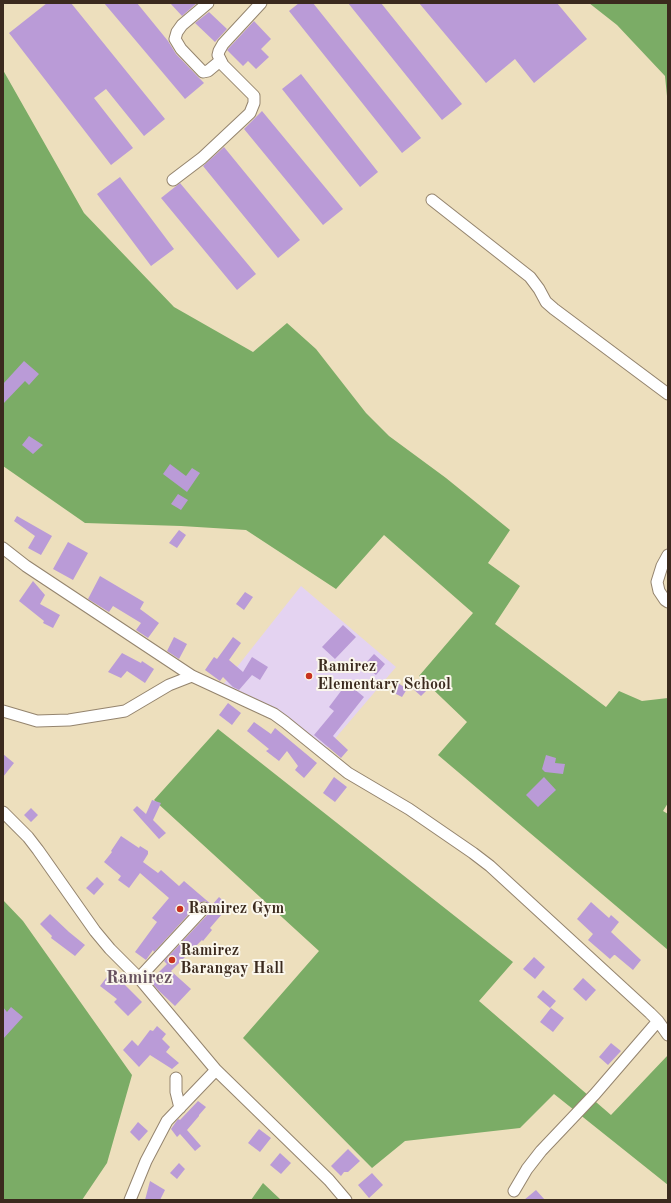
<!DOCTYPE html>
<style>
body{margin:0}
#map{position:relative;width:671px;height:1203px;overflow:hidden;background:#eddfbd;font-family:"Old Standard TT",serif}
canvas{display:block}
.frame{position:absolute;inset:0;border:4px solid #3b2a1e;pointer-events:none}
</style>
<div id="map">
<canvas width="671" height="1203"></canvas>
<div class="frame"></div>
</div>
<script>
const ctx = document.querySelector('canvas').getContext('2d');
ctx.lineJoin = 'round';
function paint(path, color) {
  ctx.fillStyle = color;
  ctx.fill(path, 'evenodd');
}
function toPath(rows) {
  const path = new Path2D();
  for (const r of rows) {
    path.moveTo(r[0], r[1]);
    for (let i = 2; i < r.length; i += 2) path.lineTo(r[i], r[i + 1]);
  }
  return path;
}
function strokePath(path, color, width, dash) {
  ctx.strokeStyle = color;
  ctx.lineWidth = width;
  ctx.lineCap = dash ? 'butt' : 'round';
  ctx.setLineDash(dash || []);
  ctx.stroke(path);
}
function label(font, color, halo, rows, align = 'center') {
  ctx.font = font + ' "Old Standard TT",serif';
  ctx.lineWidth = 4;
  ctx.setLineDash([]);
  ctx.textBaseline = 'middle';
  ctx.strokeStyle = halo;
  ctx.fillStyle = color;
  for (const [text, x, y, turn = 0] of rows) {
    ctx.save();
    ctx.translate(x, y);
    ctx.rotate((+turn || 0) * Math.PI / 180);
    ctx.textAlign = isNaN(turn) ? turn : align;
    if (halo) ctx.strokeText(text, 0, 0);
    ctx.fillText(text, 0, 0);
    ctx.restore();
  }
}
paint(toPath([
 [301,586,396,667,327,748,276,710,222,686]
]), '#e4d3f1');
paint(toPath([
 [589,3,668,3,668,106,665,76,617,25],
 [3,70,84,213,174,307,253,352,287,323,316,349,366,413,389,436,446,478,510,530,488,563,520,586,495,624,606,707,619,691,642,701,668,698,668,803,663,811,668,814,668,950,438,755,467,722,419,676,473,613,384,535,336,589,246,530,181,526,85,523,3,466],
 [218,729,513,962,479,1001,611,1115,668,1055,668,1185,554,1094,520,1128,405,1141,372,1168,243,1038,319,951,154,800],
 [3,900,23,921,132,1075,107,1163,82,1200,3,1200],
 [263,1183,281,1200,251,1200]
]), '#7bac66');
paint(toPath([
 [47,3,71,3,165,119,144,136,106,89,94,98,133,148,111,165,9,33],
 [104,3,137,3,168,41,176,54,204,83,185,99],
 [170,3,197,3,182,16],
 [299,3,313,3,421,138,402,153,289,11],
 [348,3,381,3,462,104,442,120],
 [419,3,557,3,587,39,534,83,515,59,486,83],
 [209,12,227,29,215,42,195,23],
 [254,21,271,39,261,49,269,57,256,69,248,61,243,66,227,50],
 [301,74,378,172,360,187,282,89],
 [262,111,343,209,323,225,244,129],
 [224,147,300,240,278,258,203,166],
 [120,177,174,249,151,266,97,194],
 [180,183,256,274,237,290,161,198],
 [24,361,39,374,29,385,25,381,3,404,3,384],
 [29,436,43,445,33,454,22,445],
 [170,464,186,476,192,468,200,473,187,492,163,474],
 [178,494,188,500,181,510,171,504],
 [17,516,52,536,41,555,28,548,35,536,14,521],
 [179,530,186,535,177,548,169,543],
 [68,542,88,553,73,580,53,569],
 [100,576,144,602,140,609,159,623,148,638,136,630,141,623,113,606,109,612,88,599],
 [33,581,45,595,40,604,60,615,53,628,43,623,44,621,19,601],
 [245,592,253,597,244,610,236,604],
 [343,625,356,637,335,659,322,647],
 [174,637,187,644,179,659,167,651],
 [233,637,241,643,229,660,243,672,252,657,268,667,260,680,252,675,239,690,233,687,223,677,220,681,205,670,214,657,217,659],
 [122,653,141,663,142,661,154,669,145,683,127,671,121,678,108,672],
 [374,654,385,664,376,675,364,665],
 [418,682,427,690,421,696,412,688],
 [347,683,364,697,333,736,348,750,341,758,314,735,334,711,329,707],
 [398,683,407,689,402,697,392,692],
 [228,703,241,713,232,725,219,715],
 [254,722,271,734,275,728,317,763,304,778,295,770,298,766,287,751,279,761,266,751,269,749,247,731],
 [3,754,14,763,3,777],
 [546,755,556,758,555,763,565,764,563,774,545,772,542,769],
 [334,777,347,787,335,802,323,793],
 [544,777,556,790,538,807,526,795],
 [152,800,161,803,153,820,166,833,159,839,133,810,137,806,146,814],
 [31,808,38,815,31,822,24,815],
 [121,836,139,848,140,846,148,851,148,854,143,862,158,873,161,870,179,886,184,881,212,905,219,897,229,906,210,928,212,930,203,941,202,940,171,971,191,989,175,1006,159,991,150,981,167,964,164,961,209,913,211,909,211,906,205,901,199,903,154,952,153,950,146,960,135,952,157,922,152,918,169,898,140,873,129,888,118,880,121,876,104,862,112,852,111,851],
 [97,877,104,884,94,895,86,888],
 [591,902,609,918,611,915,619,922,611,932,641,960,633,970,615,955,614,955,610,959,588,940,593,934,577,919],
 [50,914,69,932,85,945,75,956,51,938,52,936,40,924],
 [534,957,545,967,535,979,523,969],
 [110,973,123,983,142,1002,128,1016,114,1002,117,999,100,986],
 [583,978,596,990,586,1001,573,989],
 [543,990,556,1001,550,1008,537,997],
 [3,1007,7,1012,11,1007,23,1017,3,1039],
 [551,1008,564,1018,553,1032,540,1022],
 [157,1026,166,1034,162,1039,170,1047,166,1052,179,1063,172,1069,150,1055,139,1067,123,1050,132,1040,138,1046,150,1030,153,1031],
 [611,1043,621,1051,608,1065,599,1057],
 [198,1101,206,1107,199,1115,199,1116,187,1130,201,1146,195,1151,180,1134,177,1137,171,1129,178,1119,180,1120],
 [138,1122,148,1131,139,1141,130,1132],
 [259,1129,271,1138,260,1152,248,1143],
 [348,1149,360,1161,348,1172,344,1172,341,1176,331,1166],
 [280,1153,291,1163,281,1174,270,1165],
 [179,1163,185,1169,177,1179,170,1173],
 [372,1173,383,1185,369,1198,358,1185],
 [150,1181,165,1190,160,1200,145,1200],
 [536,1190,545,1200,524,1200]
]), '#ba9bd7');
const minor = toPath([
 [208,3,182,25,177,32,175,39,181,49,203,72,208,71,220,61],
 [173,180,202,158,250,113,254,103,254,96,223,65,218,55,219,51,223,44,261,3],
 [432,200,530,277,539,289,546,302,554,309,668,394],
 [3,548,26,566,192,676,274,714,285,722,348,773,409,809,473,853,490,866,650,1013,658,1021,668,1035],
 [668,555,662,566,657,582,659,591,665,600,668,602],
 [3,711,37,721,69,720,125,711,169,685,192,676],
 [3,812,28,837,38,850,95,931,110,949,139,978,216,1070,329,1180,346,1200],
 [139,978,204,908],
 [176,1078,176,1092,180,1108],
 [514,1191,527,1169,541,1151,595,1094,658,1021],
 [130,1200,146,1161,167,1121,216,1070]
]);
strokePath(minor, '#94846e', 13);
strokePath(minor, '#fff', 11);
for (const [x, y, r, color] of [
 [309,676,4,"#c8321e"],
 [180,909,4,"#c8321e"],
 [172,960,4,"#c8321e"]
]) {
  const dot = new Path2D();
  dot.arc(x, y, r, 0, 2 * Math.PI);
  ctx.fillStyle = color;
  ctx.fill(dot);
  strokePath(dot, '#fbf7ec', 1.5);
}
label('bold 16px', '#3b2a1e', '#fbf7ec', [
 ["Ramirez",317,667],
 ["Elementary School",317,685],
 ["Ramirez Gym",188,909],
 ["Ramirez",180,951],
 ["Barangay Hall",180,969]
], 'left');
label('bold 18px', '#67525f', '#fbf7ec', [
 ["Ramirez",139,978]
]);
</script>
